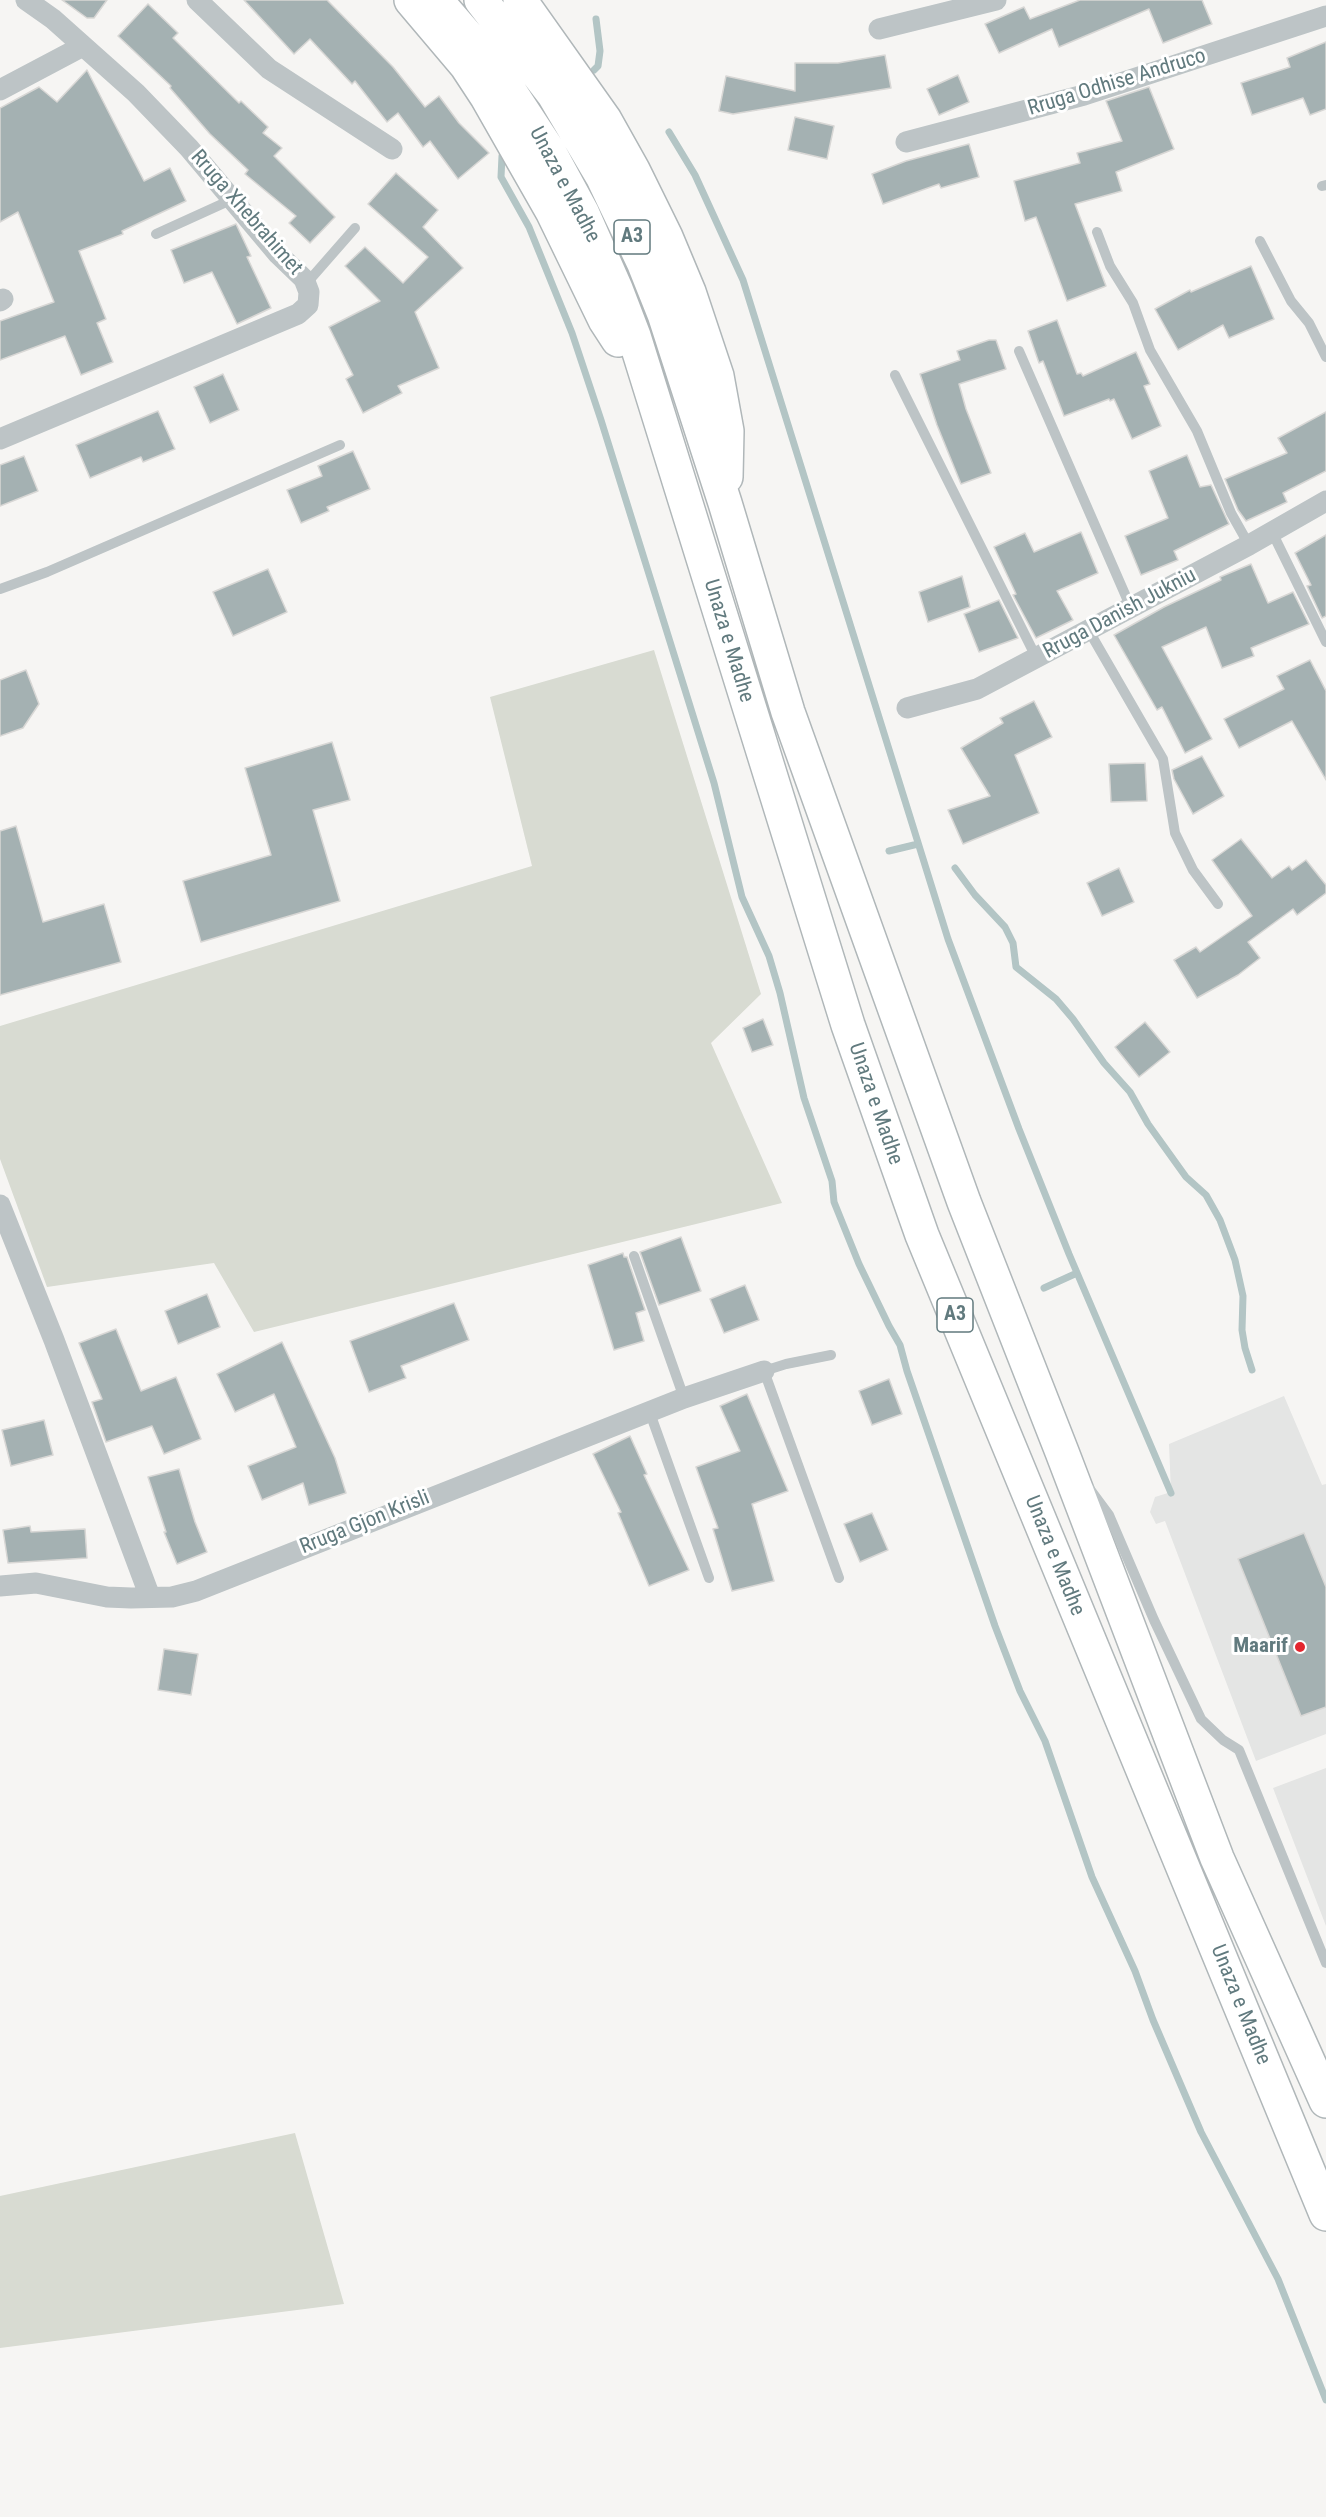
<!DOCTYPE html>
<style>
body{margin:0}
canvas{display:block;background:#f6f5f3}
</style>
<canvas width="1326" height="2517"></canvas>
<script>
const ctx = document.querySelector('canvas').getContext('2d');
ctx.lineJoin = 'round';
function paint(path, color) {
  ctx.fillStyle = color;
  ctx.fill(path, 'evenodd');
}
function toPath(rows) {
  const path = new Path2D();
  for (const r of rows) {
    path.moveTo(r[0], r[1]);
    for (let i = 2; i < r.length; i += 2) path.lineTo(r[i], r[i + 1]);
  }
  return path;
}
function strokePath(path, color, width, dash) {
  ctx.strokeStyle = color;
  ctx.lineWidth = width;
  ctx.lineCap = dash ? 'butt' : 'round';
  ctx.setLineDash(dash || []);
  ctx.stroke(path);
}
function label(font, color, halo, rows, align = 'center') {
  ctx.font = font + ' "Roboto Condensed",sans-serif';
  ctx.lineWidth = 6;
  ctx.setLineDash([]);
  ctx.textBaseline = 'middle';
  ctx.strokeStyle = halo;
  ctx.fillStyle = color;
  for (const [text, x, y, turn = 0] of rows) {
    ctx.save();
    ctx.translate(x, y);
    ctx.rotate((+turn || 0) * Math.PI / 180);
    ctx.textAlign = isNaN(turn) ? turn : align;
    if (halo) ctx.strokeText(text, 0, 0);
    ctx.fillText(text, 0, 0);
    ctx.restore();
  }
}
paint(toPath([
 [1284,1396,1322,1485,1326,1484,1326,1734,1256,1761,1165,1521,1156,1524,1150,1512,1155,1497,1171,1492,1169,1444],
 [1326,1768,1326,1926,1273,1788]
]), '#e4e5e4');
paint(toPath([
 [654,650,761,994,711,1043,782,1203,254,1332,214,1263,47,1287,0,1159,0,1026,532,866,490,697],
 [295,2133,344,2304,0,2348,0,2196]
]), '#d8dbd2');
strokePath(toPath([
 [594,70,598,66,600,51,596,19],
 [669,132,695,175,743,280,948,939,1019,1129,1069,1254,1171,1493],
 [502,156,501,177,529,227,572,333,601,420,714,783,742,897,769,956,780,993,804,1098,832,1181,834,1202,859,1264,889,1326,900,1345,907,1371,995,1626,1020,1691,1045,1741,1092,1877,1135,1971,1153,2020,1201,2132,1278,2279,1326,2400],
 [889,851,918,844],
 [955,868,975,895,1005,927,1013,943,1016,967,1056,999,1073,1019,1104,1063,1130,1092,1148,1124,1186,1177,1206,1195,1220,1220,1235,1260,1243,1296,1242,1330,1245,1348,1252,1370],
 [1044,1288,1077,1273]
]), '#b3c5c5', 7);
const building = toPath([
 [62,0,107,0,94,18,87,18,62,0],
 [244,0,327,0,393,67,425,107,439,96,459,123,489,153,458,179,430,141,423,147,398,113,387,122,355,81,352,84,310,39,294,54,244,0],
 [1080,0,1202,0,1212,24,1163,43,1149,9,1059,47,1052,29,999,53,985,24,1024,7,1030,19,1080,0],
 [148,4,178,33,173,38,239,103,241,101,268,127,263,133,282,148,274,156,335,217,310,243,289,223,296,216,245,174,248,170,210,134,170,88,171,86,118,36,148,4],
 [1326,42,1326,109,1310,115,1303,98,1252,115,1241,83,1290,67,1287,58,1326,42],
 [885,55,891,88,733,114,719,111,726,76,795,91,795,63,838,63,885,55],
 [87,70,144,181,170,168,186,201,122,231,123,234,79,251,106,319,97,323,113,362,81,375,65,336,0,360,0,321,54,302,18,212,0,222,0,108,39,87,57,102,87,70],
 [958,75,969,102,939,115,927,89,958,75],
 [1149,87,1174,149,1116,172,1122,191,1075,204,1106,286,1067,301,1036,217,1025,221,1014,181,1080,163,1077,153,1122,141,1106,101,1149,87],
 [795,117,834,126,827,159,788,150,795,117],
 [969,144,979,177,941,188,939,184,883,204,872,174,906,161,969,144],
 [396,173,438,210,423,227,463,268,415,312,439,368,398,386,402,393,363,413,346,379,353,375,329,327,380,301,345,266,365,247,403,283,428,257,368,204,396,173],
 [236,224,251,256,247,257,271,308,237,324,212,272,184,283,171,250,236,224],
 [1251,266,1274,319,1229,338,1223,325,1178,350,1155,309,1190,290,1191,292,1251,266],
 [1057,320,1077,374,1081,373,1083,376,1136,352,1150,384,1144,386,1161,426,1132,439,1114,399,1110,401,1109,399,1064,416,1043,361,1039,363,1028,331,1057,320],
 [989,340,996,340,1006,369,959,384,966,409,991,473,961,484,937,425,920,374,960,360,957,351,989,340],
 [223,374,239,410,210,423,194,387,223,374],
 [158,411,175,449,143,462,141,457,90,478,76,445,158,411],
 [1326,412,1326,471,1283,493,1287,502,1246,521,1238,510,1225,479,1287,453,1278,438,1326,412],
 [353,451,370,489,327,507,329,511,301,523,287,490,322,476,318,466,353,451],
 [1187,455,1200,487,1211,485,1229,524,1174,551,1178,560,1141,575,1125,536,1168,518,1149,471,1187,455],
 [24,456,38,491,0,506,0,465,24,456],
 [1081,532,1098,573,1057,591,1073,620,1036,638,1013,595,1016,594,994,547,1025,533,1034,552,1081,532],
 [1326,535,1326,616,1322,618,1307,586,1311,585,1295,553,1326,535],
 [1251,564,1268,603,1293,592,1309,624,1251,648,1254,656,1222,668,1206,627,1162,647,1212,739,1185,753,1162,707,1157,710,1114,635,1164,607,1221,580,1220,577,1251,564],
 [268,569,287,612,233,636,213,592,268,569],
 [962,576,970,607,928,622,919,592,962,576],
 [999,600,1018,638,979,652,964,614,999,600],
 [1310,660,1326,691,1326,780,1292,721,1239,748,1224,719,1284,689,1277,676,1310,660],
 [26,670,39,704,23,728,0,736,0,680,26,670],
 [1034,701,1052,737,1015,755,1039,813,963,844,948,810,990,796,961,748,1003,723,1000,718,1034,701],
 [332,742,350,800,313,810,340,901,201,942,183,881,271,855,245,768,332,742],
 [1202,756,1224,796,1193,814,1174,779,1172,770,1202,756],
 [1145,763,1147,801,1111,802,1109,764,1145,763],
 [16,826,43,922,104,904,121,962,0,995,0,831,16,826],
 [1241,839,1272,878,1289,866,1292,870,1306,860,1326,885,1326,893,1297,915,1293,909,1248,942,1260,958,1238,975,1197,998,1174,960,1196,947,1200,952,1252,916,1212,860,1241,839],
 [1119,868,1134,902,1102,916,1087,883,1119,868],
 [763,1019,773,1045,752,1052,743,1028,763,1019],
 [1145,1022,1170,1052,1139,1077,1115,1047,1145,1022],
 [681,1237,701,1291,659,1305,640,1252,681,1237],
 [623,1253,624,1257,627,1257,645,1310,636,1313,644,1341,614,1350,588,1265,623,1253],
 [745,1285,759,1320,724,1333,710,1299,745,1285],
 [207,1294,220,1327,178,1344,165,1311,207,1294],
 [454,1303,469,1340,401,1366,406,1378,369,1392,350,1341,454,1303],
 [116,1329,141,1391,176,1377,201,1439,164,1454,152,1426,106,1442,92,1402,102,1399,79,1343,116,1329],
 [282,1342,335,1458,346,1493,309,1505,303,1483,262,1500,248,1466,296,1447,274,1394,235,1412,217,1374,282,1342],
 [889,1379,902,1414,872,1425,859,1391,889,1379],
 [747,1394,788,1491,752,1504,774,1581,732,1591,713,1529,718,1528,696,1467,740,1451,720,1406,747,1394],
 [44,1420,53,1455,11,1466,2,1430,44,1420],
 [630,1436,647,1474,644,1475,689,1570,649,1586,618,1513,621,1512,593,1454,630,1436],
 [179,1469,195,1522,207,1552,177,1564,164,1532,166,1532,148,1477,179,1469],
 [872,1513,888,1550,860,1562,844,1524,872,1513],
 [30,1526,31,1532,85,1529,87,1558,8,1563,3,1530,30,1526],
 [1304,1533,1326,1587,1326,1707,1301,1716,1238,1559,1304,1533],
 [164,1649,198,1654,191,1695,158,1690,164,1649]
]);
paint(building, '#a4b1b2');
strokePath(building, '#d8d7d5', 1.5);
const highway = toPath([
 [411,0,466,65,487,97,552,211,605,320,618,340],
 [436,0,468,37,509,90,549,151,582,212,616,289,634,336,848,1025,922,1235,1326,2214],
 [481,0,554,95,602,176,644,264,664,314,725,503,788,712,964,1202,1062,1452,1217,1858,1326,2101],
 [520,0,605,120,633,170,666,237,689,292,717,376,727,431,726,477]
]);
strokePath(highway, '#b0b7b9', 36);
strokePath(toPath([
 [1322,186,1326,185],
 [1097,232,1110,266,1133,303,1150,350,1197,431,1231,513,1249,545],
 [156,234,233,199],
 [1260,241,1291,301,1309,323,1326,357],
 [306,284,355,228],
 [1019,351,1131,608],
 [895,375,1037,659],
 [1272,532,1326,642],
 [0,589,47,572,340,445],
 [1089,631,1163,759,1175,833,1193,870,1218,904],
 [634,1256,684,1398],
 [831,1355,786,1364,764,1371,839,1578],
 [650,1413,709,1578],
 [1089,1488,1109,1515,1154,1620,1201,1719,1223,1740,1239,1750,1326,1963]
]), '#bdc4c6', 10);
strokePath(toPath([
 [197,0,269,69,392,149],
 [879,29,996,0],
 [0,90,83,46],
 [906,142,1084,95,1326,16],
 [0,301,3,299],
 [0,439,298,314,308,305,309,292,304,279,278,254,189,148,136,93,53,19,26,0],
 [907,708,977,689,1249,545,1326,501],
 [0,1205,54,1340,150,1597],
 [0,1586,36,1583,107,1597,131,1598,172,1597,196,1591,684,1398,764,1371]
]), '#bdc4c6', 21);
strokePath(highway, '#fff', 33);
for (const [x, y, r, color] of [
 [1300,1647,6,"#e3262e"]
]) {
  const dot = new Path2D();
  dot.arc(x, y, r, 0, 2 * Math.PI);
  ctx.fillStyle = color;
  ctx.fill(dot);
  strokePath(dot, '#fff', 2);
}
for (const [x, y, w] of [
 [632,237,36],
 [955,1315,36]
]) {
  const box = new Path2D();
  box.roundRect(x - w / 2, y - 17, w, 34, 4.5);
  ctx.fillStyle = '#fff';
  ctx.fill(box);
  strokePath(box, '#617a7e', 1.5);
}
label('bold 20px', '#617a7e', null, [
 ["A3",632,237],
 ["A3",955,1315]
]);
label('21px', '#617a7e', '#fff', [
 ["Rruga Odhise Andruco",1117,83,-17],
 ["Unaza e Madhe",564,185,62],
 ["Rruga Xhebrahimet",246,213,49],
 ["Rruga Danish Jukniu",1120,614,-28],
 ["Unaza e Madhe",728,641,73],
 ["Unaza e Madhe",875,1104,71],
 ["Rruga Gjon Krisli",365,1523,-22],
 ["Unaza e Madhe",1054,1556,68],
 ["Unaza e Madhe",1240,2005,68]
]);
label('bold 21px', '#617a7e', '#fff', [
 ["Maarif",1288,1647]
], 'right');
</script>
